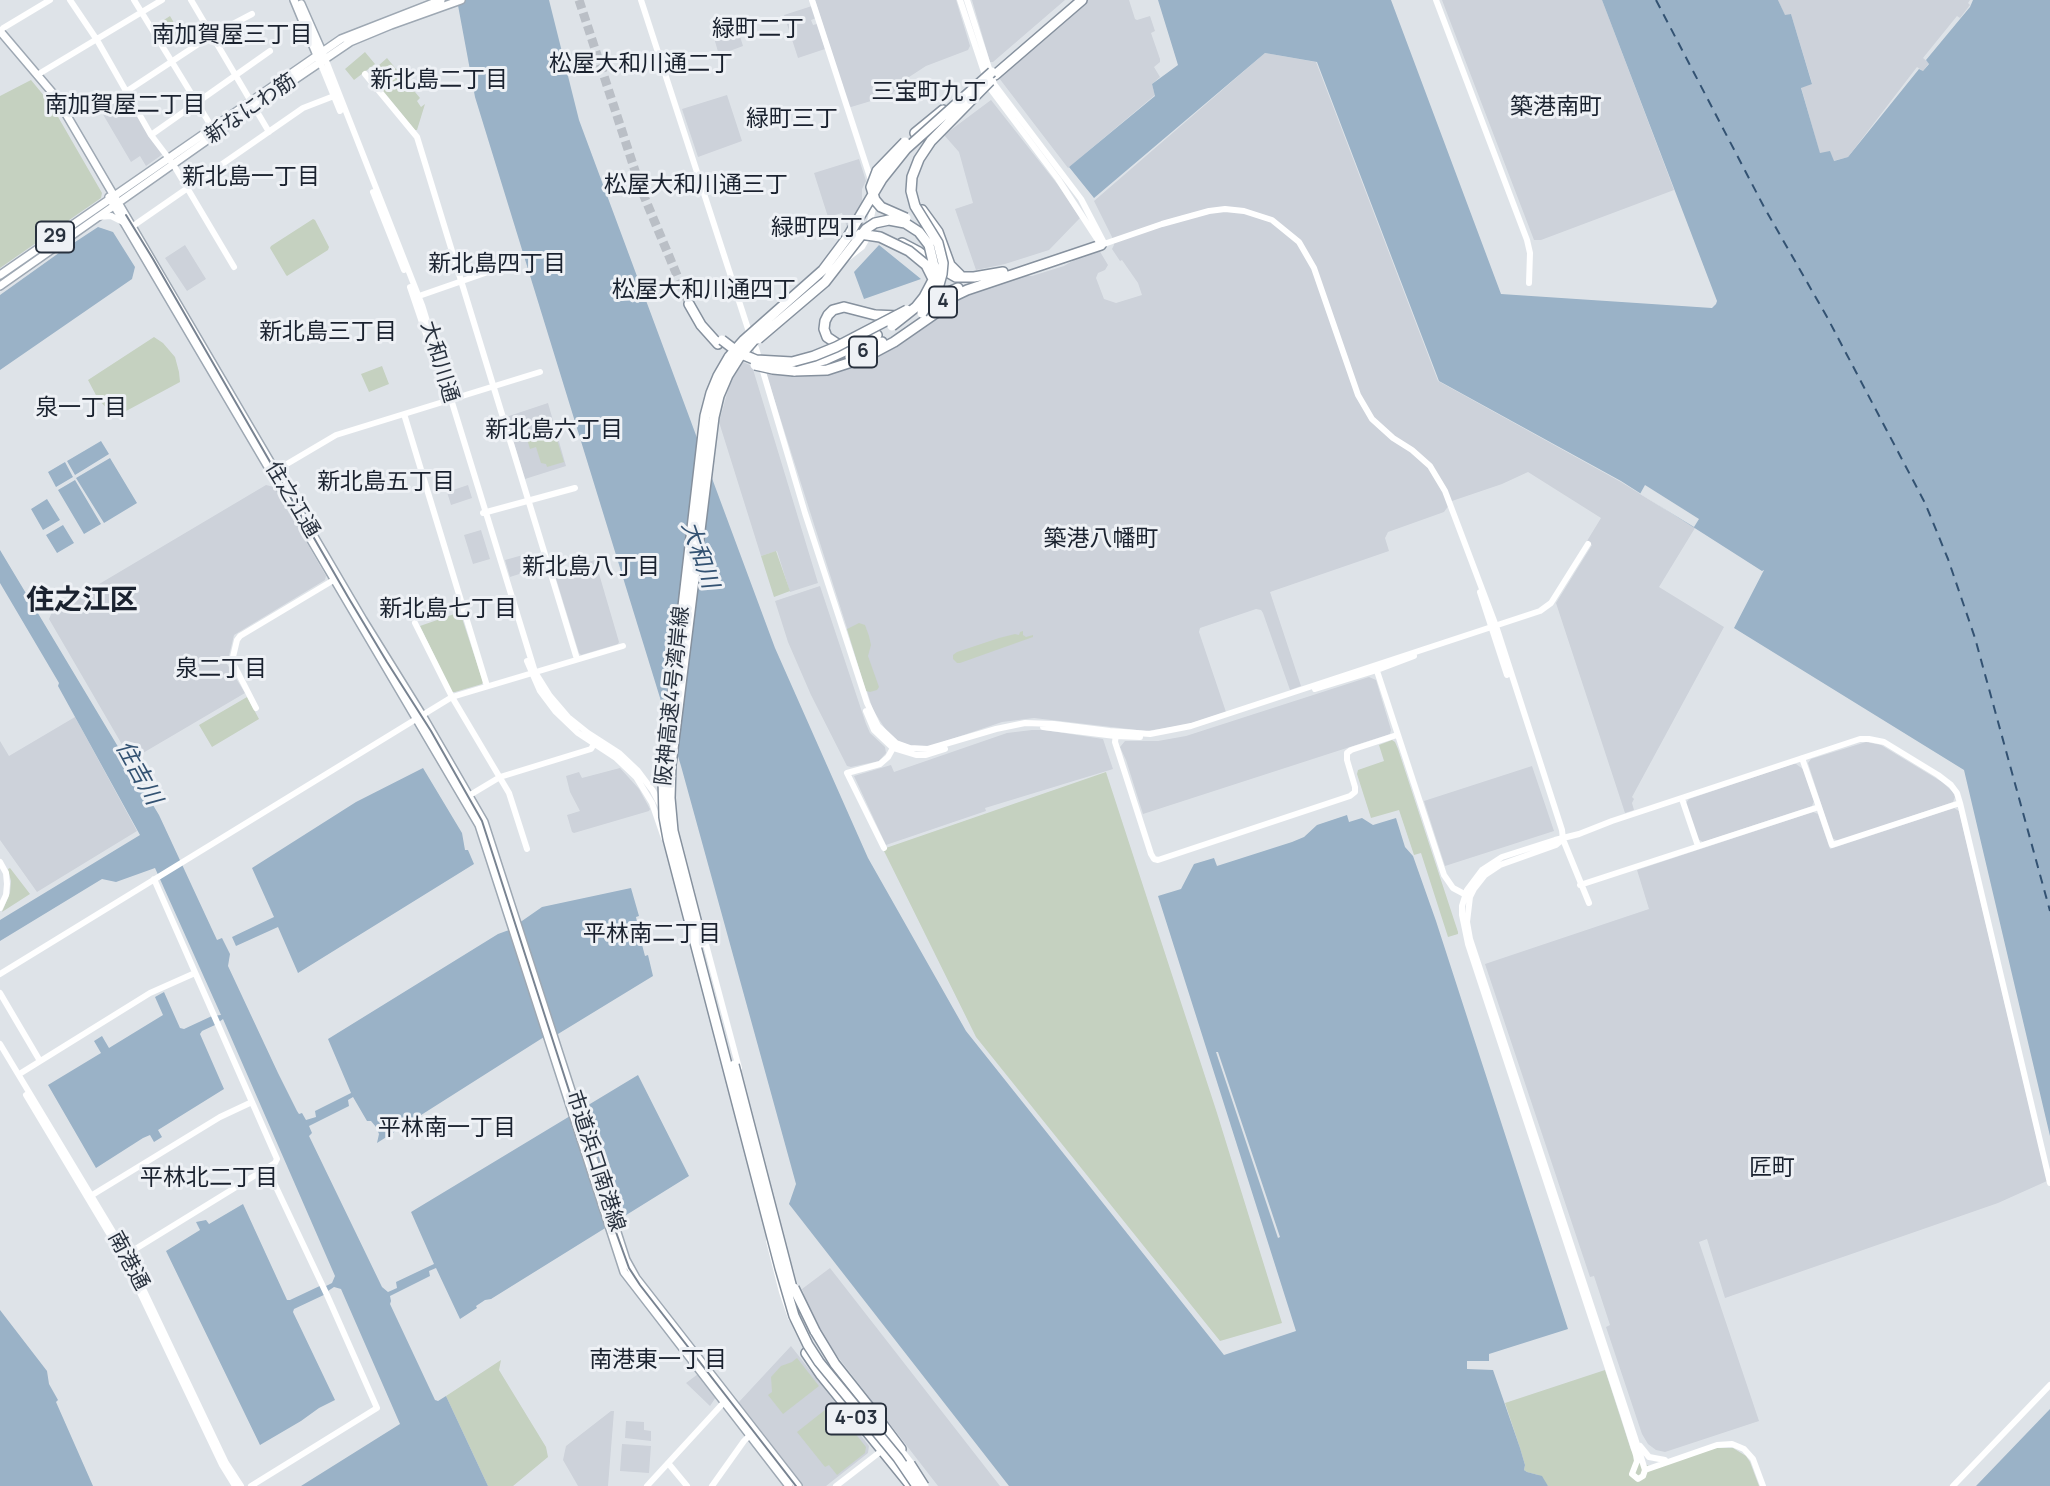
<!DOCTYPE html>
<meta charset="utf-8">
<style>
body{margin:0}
canvas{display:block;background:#dee3e8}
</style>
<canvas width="2050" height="1486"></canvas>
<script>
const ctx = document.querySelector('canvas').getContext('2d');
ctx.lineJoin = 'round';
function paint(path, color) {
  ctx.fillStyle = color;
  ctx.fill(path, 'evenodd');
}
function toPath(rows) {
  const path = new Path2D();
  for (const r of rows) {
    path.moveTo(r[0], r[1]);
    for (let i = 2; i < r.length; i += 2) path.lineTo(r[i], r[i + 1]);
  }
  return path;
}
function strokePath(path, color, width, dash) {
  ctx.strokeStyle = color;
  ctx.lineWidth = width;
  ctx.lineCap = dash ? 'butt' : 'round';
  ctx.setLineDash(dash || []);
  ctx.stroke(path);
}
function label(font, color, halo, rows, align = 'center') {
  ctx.font = font + ' Manrope,"Noto Sans JP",sans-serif';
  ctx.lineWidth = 6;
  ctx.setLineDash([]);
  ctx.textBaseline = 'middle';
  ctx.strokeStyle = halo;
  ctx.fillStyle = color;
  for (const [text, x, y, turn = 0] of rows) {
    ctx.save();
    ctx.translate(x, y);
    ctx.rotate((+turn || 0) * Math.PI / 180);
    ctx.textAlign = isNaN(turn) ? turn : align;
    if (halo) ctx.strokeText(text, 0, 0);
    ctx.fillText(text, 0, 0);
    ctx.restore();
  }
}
paint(toPath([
 [815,0,956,0,970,46,968,50,926,66,906,79,891,95,851,107,849,106],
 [972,0,1065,0,993,62,990,62],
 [1088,0,1129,0,1135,19,1137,20,1150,16,1155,31,1151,33,1160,59,1160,62,1154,67,1160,77,1152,84,1155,95,1068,168,999,78],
 [1442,0,1602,0,1674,190,1541,240,1534,240],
 [1778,0,1970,0,1968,3,1970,5,1960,18,1957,16,1923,58,1929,63,1923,71,1917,67,1848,157,1833,161,1820,154,1801,87,1812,83,1791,14,1785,16],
 [812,6,816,18,811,20,813,25,817,24,825,49,798,58,784,15],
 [738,30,743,46,719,55,714,38],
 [1265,53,1316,62,1438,381,1621,482,1695,528,1659,587,1724,627,1632,797,1634,799,1632,803,1634,810,1625,813,1556,603,1592,545,1587,541,1601,518,1528,472,1502,484,1452,501,1444,512,1388,532,1385,538,1389,551,1270,592,1301,686,1290,690,1263,613,1261,610,1256,609,1200,628,1199,632,1226,712,1185,725,1146,731,1034,718,1002,722,931,746,917,747,906,745,898,741,886,730,873,710,765,370,855,364,947,307,981,289,1016,276,1032,276,1064,266,1086,253,1099,250,1108,265,1105,270,1098,273,1096,278,1104,299,1116,303,1142,295,1138,283,1122,260,1120,261,1112,249,1114,245,1112,237,1094,201],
 [125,95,163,154,146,166,140,156,131,162,101,111],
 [727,95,742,141,698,157,682,109],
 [991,100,1058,185,1080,218,1049,250,1005,264,976,270,955,209,973,203,959,152,944,135],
 [859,159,866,181,862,189,862,204,847,227,842,213,828,217,814,173],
 [185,245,206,279,187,291,165,258],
 [743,362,752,366,818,583,790,592,777,551,761,556,719,422,730,383],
 [548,403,566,466,525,479,506,417],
 [266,485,274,487,326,576,325,580,234,635,227,664,245,693,131,760,49,619,52,612],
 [468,485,472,498,451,505,447,492],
 [481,530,490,559,473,564,464,535],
 [530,553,535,569,510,577,505,560],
 [595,560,619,642,618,644,581,655,579,653,554,572],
 [820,586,866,724,870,733,885,747,886,753,879,761,851,767,847,766,811,695,788,642,775,601],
 [1369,677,1376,680,1391,730,1390,734,1143,814,1126,760,1120,747,1125,741,1158,741,1186,736],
 [75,717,137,831,37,892,0,840,0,741,9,756],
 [1032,730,1044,730,1103,739,1113,769,985,808,986,811,886,845,854,776,891,765,894,772,1007,733],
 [1866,742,1881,745,1942,782,1953,792,1955,797,1953,802,1838,841,1832,838,1808,763,1811,759],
 [1793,764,1796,764,1803,769,1814,801,1812,806,1703,842,1698,839,1686,803,1689,799],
 [1532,766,1554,831,1445,866,1424,801],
 [620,768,639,789,650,809,649,811,574,833,572,832,567,815,580,811,570,792,566,776,579,772,582,778],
 [1954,808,1959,811,2047,1181,1998,1203,1725,1298,1707,1239,1699,1242,1759,1421,1665,1452,1656,1450,1648,1444,1642,1434,1606,1327,1610,1325,1594,1276,1590,1277,1485,964,1649,909,1637,870,1813,812,1818,814,1830,849],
 [830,1268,1000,1486,938,1486,824,1339,812,1317,802,1289],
 [791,1346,869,1446,868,1453,826,1486,803,1486,738,1403],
 [698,1374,716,1397,710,1406,686,1383],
 [611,1411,614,1411,608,1486,578,1486,563,1460,566,1446],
 [626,1421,644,1422,644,1430,651,1431,651,1441,625,1438],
 [622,1444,651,1446,649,1473,620,1471]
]), '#cdd2da');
paint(toPath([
 [170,16,180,33,163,43,153,27],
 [365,52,375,64,354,80,345,69],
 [387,58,420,98,417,101,421,107,425,104,417,130,415,130,370,75,370,73],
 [31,80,50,103,102,193,101,198,0,268,0,96],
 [313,219,315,220,329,247,328,250,287,276,286,275,270,248,271,246],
 [154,337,163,343,175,357,179,372,180,382,115,417,98,399,88,380],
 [382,366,389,384,369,392,361,374],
 [553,427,564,462,547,467,546,464,541,463,536,447,530,449,527,439,530,438,529,435],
 [776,551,790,591,774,597,761,556],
 [460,612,483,682,482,684,455,692,452,692,420,626],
 [859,623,865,625,869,636,871,645,868,656,879,687,877,690,870,692,866,691,847,629],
 [1023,631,1023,635,1026,637,1033,635,1033,637,960,663,957,663,953,659,953,655,957,652,999,638,1015,634,1019,635,1020,632],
 [247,697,259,719,212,747,199,725],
 [1392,740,1395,742,1398,749,1458,932,1458,934,1448,937,1421,853,1414,855,1399,810,1371,818,1357,774,1358,770,1384,761,1379,745],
 [1106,772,1217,1113,1282,1323,1220,1341,976,1037,883,849],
 [10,868,30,894,2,912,10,893,11,881,8,869],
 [797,1358,819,1386,783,1414,768,1395,772,1392,771,1377,781,1366,792,1362],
 [501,1360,499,1370,546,1447,548,1457,513,1486,488,1486,446,1396],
 [1605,1370,1631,1450,1639,1461,1649,1466,1715,1448,1733,1448,1746,1456,1750,1462,1759,1486,1548,1486,1538,1475,1527,1472,1524,1470,1525,1465,1520,1448,1505,1403],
 [830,1406,844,1424,846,1422,866,1447,865,1453,837,1475,829,1465,825,1467,797,1432]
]), '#c5d1c0');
paint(toPath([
 [457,0,549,0,579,120,775,648,868,858,966,1031,1224,1355,1296,1331,1158,896,1181,889,1194,864,1214,858,1217,866,1292,842,1304,837,1317,825,1347,815,1349,822,1362,818,1373,825,1396,818,1405,847,1413,856,1436,921,1568,1329,1489,1354,1489,1361,1467,1361,1467,1369,1493,1370,1520,1448,1525,1465,1524,1470,1527,1472,1542,1476,1548,1486,1009,1486,789,1204,796,1184,681,766,475,97],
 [1158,0,1391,0,1501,294,1712,308,1716,304,1717,301,1602,0,1778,0,1785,15,1791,14,1812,84,1801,88,1820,153,1830,151,1834,161,1848,157,1919,69,1923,71,1929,64,1926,60,1970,7,1973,0,2050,0,2050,1136,1964,770,1734,628,1764,570,1762,571,1621,481,1439,381,1317,62,1265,53,1094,198,1069,167,1155,96,1152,84,1178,65],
 [98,227,113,232,135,267,132,279,0,370,0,295,63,250],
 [879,245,921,279,864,299,854,272],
 [101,441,109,454,75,475,67,461],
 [110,458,137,503,104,523,76,478],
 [65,462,73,477,56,487,48,472],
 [75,480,101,524,84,534,58,490],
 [47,499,60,520,43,530,31,509],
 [63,525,74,543,57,553,46,535],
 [0,550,159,815,217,940,222,938,230,954,228,966,278,1073,297,1111,299,1114,302,1113,306,1120,316,1117,315,1111,351,1093,328,1039,498,934,509,930,542,907,631,888,639,916,636,917,638,927,642,929,644,936,640,937,645,956,648,955,653,976,558,1034,544,1037,377,1143,379,1134,376,1127,371,1121,367,1121,353,1097,348,1100,349,1106,309,1126,312,1133,309,1136,382,1287,388,1292,397,1288,396,1282,434,1264,411,1212,638,1075,689,1176,491,1299,485,1300,476,1306,477,1308,460,1319,436,1268,429,1271,430,1276,390,1296,391,1301,390,1304,435,1400,438,1401,446,1396,488,1486,301,1486,400,1424,341,1289,334,1287,328,1291,328,1293,294,1309,293,1312,335,1400,319,1408,301,1421,260,1445,166,1251,200,1230,196,1222,206,1220,209,1224,243,1204,287,1300,290,1300,324,1284,326,1286,332,1283,335,1276,223,1019,215,1025,202,1031,200,1034,224,1089,158,1130,162,1137,154,1142,150,1135,143,1138,96,1168,48,1085,101,1053,94,1041,102,1036,109,1048,163,1015,155,997,164,992,180,1028,184,1029,212,1016,221,1015,155,868,116,882,102,879,0,941,0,920,140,835,58,686,59,683,0,583],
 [423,768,462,833,465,850,468,850,474,864,298,973,278,927,236,946,232,937,274,917,252,868,356,802],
 [0,1310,47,1371,49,1384,58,1400,56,1402,93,1486,0,1486],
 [2050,1409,2050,1486,1976,1486]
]), '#9ab2c7');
paint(toPath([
 [1645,485,1699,519,1694,527,1640,494],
 [1216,1052,1218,1052,1280,1237,1278,1238]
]), '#dee3e8');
strokePath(toPath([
 [1656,0,1764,207,1827,317,1925,503,1948,559,1975,638,2050,911]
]), '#335272', 2, [9, 7]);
strokePath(toPath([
 [579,0,641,189,689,304]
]), '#babfc6', 9, [9, 4.5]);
const primary = toPath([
 [294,0,318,58],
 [301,4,323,54],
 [0,31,56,97,363,620,422,715,484,822,626,1260,636,1278,798,1486],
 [109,197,479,825,624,1272,789,1486],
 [0,275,341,39,441,0],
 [0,286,250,110,350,42,391,25,461,0]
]);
const highway = toPath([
 [995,75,1082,0],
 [915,133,943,110],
 [922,210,938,232,950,265,960,275],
 [902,243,919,252,942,269,956,277,974,277,1003,272],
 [929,300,958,288],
 [689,304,701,325,718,344],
 [923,311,967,290,1101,245],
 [877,335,855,344,839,345,827,337,824,329,825,321,828,315,833,310,844,307,875,315,899,316],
 [850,357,882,342],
 [790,366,805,365,825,360,856,346],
 [794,371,827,370,864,358,894,342,943,308],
 [815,1331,835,1364,874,1413,901,1449],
 [806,1353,821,1375,911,1486]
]);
strokePath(primary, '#9ea8b3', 10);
strokePath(highway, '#86919e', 12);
strokePath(toPath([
 [70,0,97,40,151,135,173,164,234,267],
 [134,0,213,129],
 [191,0,269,132],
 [641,0,751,338,756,348,805,513,867,703,878,726,896,743,910,748,928,749,996,729,1025,723,1054,724,1110,731,1150,734,1191,726,1540,611,1551,603,1588,544],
 [812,0,870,177,877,181],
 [960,0,989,87,1058,179,1101,245,1162,224,1209,211,1225,209,1244,211,1272,220,1299,242,1314,268,1358,395,1372,419,1393,438,1412,450,1430,466,1445,491,1496,626,1562,830,1563,839],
 [967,0,994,84,1081,199,1104,243],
 [1436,0,1527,240,1530,253,1529,283],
 [0,30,50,0],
 [325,58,422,305,535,672,550,696,568,717,588,733,619,753,638,771,653,791,663,810],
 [320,62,340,111],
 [365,74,417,137,577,659],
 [37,75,162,0],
 [112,101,212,35,252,14],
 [151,135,270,51],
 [373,192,404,270],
 [98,217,111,216,123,222],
 [133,226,303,108,334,96],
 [844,261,862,247,866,240,875,199],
 [410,287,429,343],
 [419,296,508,265],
 [800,296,827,274],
 [404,414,487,686],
 [275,471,336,435,540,372],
 [483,513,575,488],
 [1480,592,1507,675],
 [415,623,452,697,509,793,527,849],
 [527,661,540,691,555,711,578,733,616,758,636,777,652,803,664,838],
 [1376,668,1444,875,1453,888,1468,896],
 [1315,689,1377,670,1414,656],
 [256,708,232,661,237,640,240,636,337,578],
 [866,711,874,730,893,748,916,755,926,755,945,749],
 [1043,727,1115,736,1140,737],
 [1116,734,1115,742,1151,854,1154,859,1158,860,1350,796,1355,792,1355,787,1347,760,1347,753,1351,750,1397,735],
 [1802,758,1819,807],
 [465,798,500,777,591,749,594,744],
 [1682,799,1698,846],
 [1960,803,2050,1183],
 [1562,837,1589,903],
 [1563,839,1556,845,1500,865,1485,875,1474,889,1470,897,1467,922,1470,939,1635,1438,1645,1470,1643,1476,1638,1479,1632,1474,1637,1461,1636,1455,1623,1414,1468,944,1462,915,1462,906,1467,890,1482,870,1502,857,1555,840,1579,834,1612,821,1860,739,1869,739,1884,742,1938,775,1951,785,1957,793,1960,803,1832,845,1819,807,1580,885],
 [884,848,847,773,880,764,888,757,893,748],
 [0,862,6,873,7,884,6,895,0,908],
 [704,937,739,1068],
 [0,974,452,697,623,646],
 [0,993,40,1061],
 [0,1044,127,1255,226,1463,241,1486],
 [21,1073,150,993,195,973],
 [26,1095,123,1257,222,1465,235,1486],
 [89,1197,220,1117,252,1102],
 [769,1241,782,1292,791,1318],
 [124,1256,267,1168,275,1163,277,1159,154,879],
 [898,1446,913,1465],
 [1640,1446,1649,1457,1665,1460],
 [668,1463,687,1486],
 [1645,1470,1717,1445,1732,1444,1744,1449,1753,1459,1763,1486],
 [251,1486,377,1408,327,1295,267,1168],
 [647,1486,726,1400],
 [712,1486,744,1441,750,1435],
 [836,1486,880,1452],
 [1953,1486,2050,1385]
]), '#fff', 6);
strokePath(primary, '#fff', 7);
strokePath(highway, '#fff', 9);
strokePath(toPath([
 [126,215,153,259,348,597,387,662,431,731,482,821,604,1199,629,1268,640,1285,796,1486]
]), '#788391', 2);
const highwayBridge = toPath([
 [905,142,877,171,871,187,875,200,881,207,906,218],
 [860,234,880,237,909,251,926,265,933,279],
 [922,313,937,292,942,274,943,263,938,243,915,206,911,191,912,177,919,159,931,141,990,81],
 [758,339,825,282,866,229,875,223,889,220,905,223,919,232,929,245,934,266,933,280,924,297,916,307,892,326],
 [722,340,739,353,756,360,792,362,814,356,836,347,907,310],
 [755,365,773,369,794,371],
 [702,943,673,831,670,798,671,765,714,417,719,396,728,375,740,356,760,333],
 [734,1065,793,1292],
 [794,1288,815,1331],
 [910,1464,924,1486],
 [917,1486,898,1458,819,1362,808,1345,794,1316,780,1268,668,839,664,817,663,779,705,416,711,393,718,376,729,357,744,340,823,270,847,238,882,179,906,149,992,72]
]);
strokePath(highwayBridge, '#86919e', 12, []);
strokePath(highwayBridge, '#fff', 9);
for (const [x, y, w] of [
 [55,237,38],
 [943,302,28],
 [863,352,28],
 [856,1419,60]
]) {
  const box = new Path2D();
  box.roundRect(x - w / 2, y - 15.5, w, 31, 5);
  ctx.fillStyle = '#eef1f5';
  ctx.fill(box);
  strokePath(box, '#28313e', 2);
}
label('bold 19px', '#28313e', null, [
 ["29",55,237],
 ["4",943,302],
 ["6",863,352],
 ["4-03",856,1419]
]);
label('21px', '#28313e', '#eef1f5', [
 ["新なにわ筋",251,109,-35],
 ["大和川通",439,362,73],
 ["住之江通",292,500,59],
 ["阪神高速4号湾岸線",673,696,-84],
 ["市道浜口南港線",595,1161,72],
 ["南港通",128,1261,62]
]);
label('23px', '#1a222f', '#eef1f5', [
 ["緑町二丁",758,30],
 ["南加賀屋三丁目",232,36],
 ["松屋大和川通二丁",641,65],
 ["新北島二丁目",439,81],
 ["三宝町九丁",929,93],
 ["南加賀屋二丁目",125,106],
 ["築港南町",1556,108],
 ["緑町三丁",792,120],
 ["新北島一丁目",251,178],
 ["松屋大和川通三丁",696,186],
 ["緑町四丁",817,229],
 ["新北島四丁目",497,265],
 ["松屋大和川通四丁",704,291],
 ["新北島三丁目",328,333],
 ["泉一丁目",81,409],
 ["新北島六丁目",554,431],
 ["新北島五丁目",386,483],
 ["築港八幡町",1101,540],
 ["新北島八丁目",591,568],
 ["新北島七丁目",448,610],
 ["泉二丁目",221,670],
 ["平林南二丁目",652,935],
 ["平林南一丁目",447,1129],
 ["匠町",1772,1169],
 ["平林北二丁目",209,1179],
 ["南港東一丁目",658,1361]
]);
label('italic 23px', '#335272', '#eef1f5', [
 ["大和川",699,555,71],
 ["住吉川",138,773,61]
]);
label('bold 28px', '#1a222f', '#eef1f5', [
 ["住之江区",82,601]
]);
</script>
